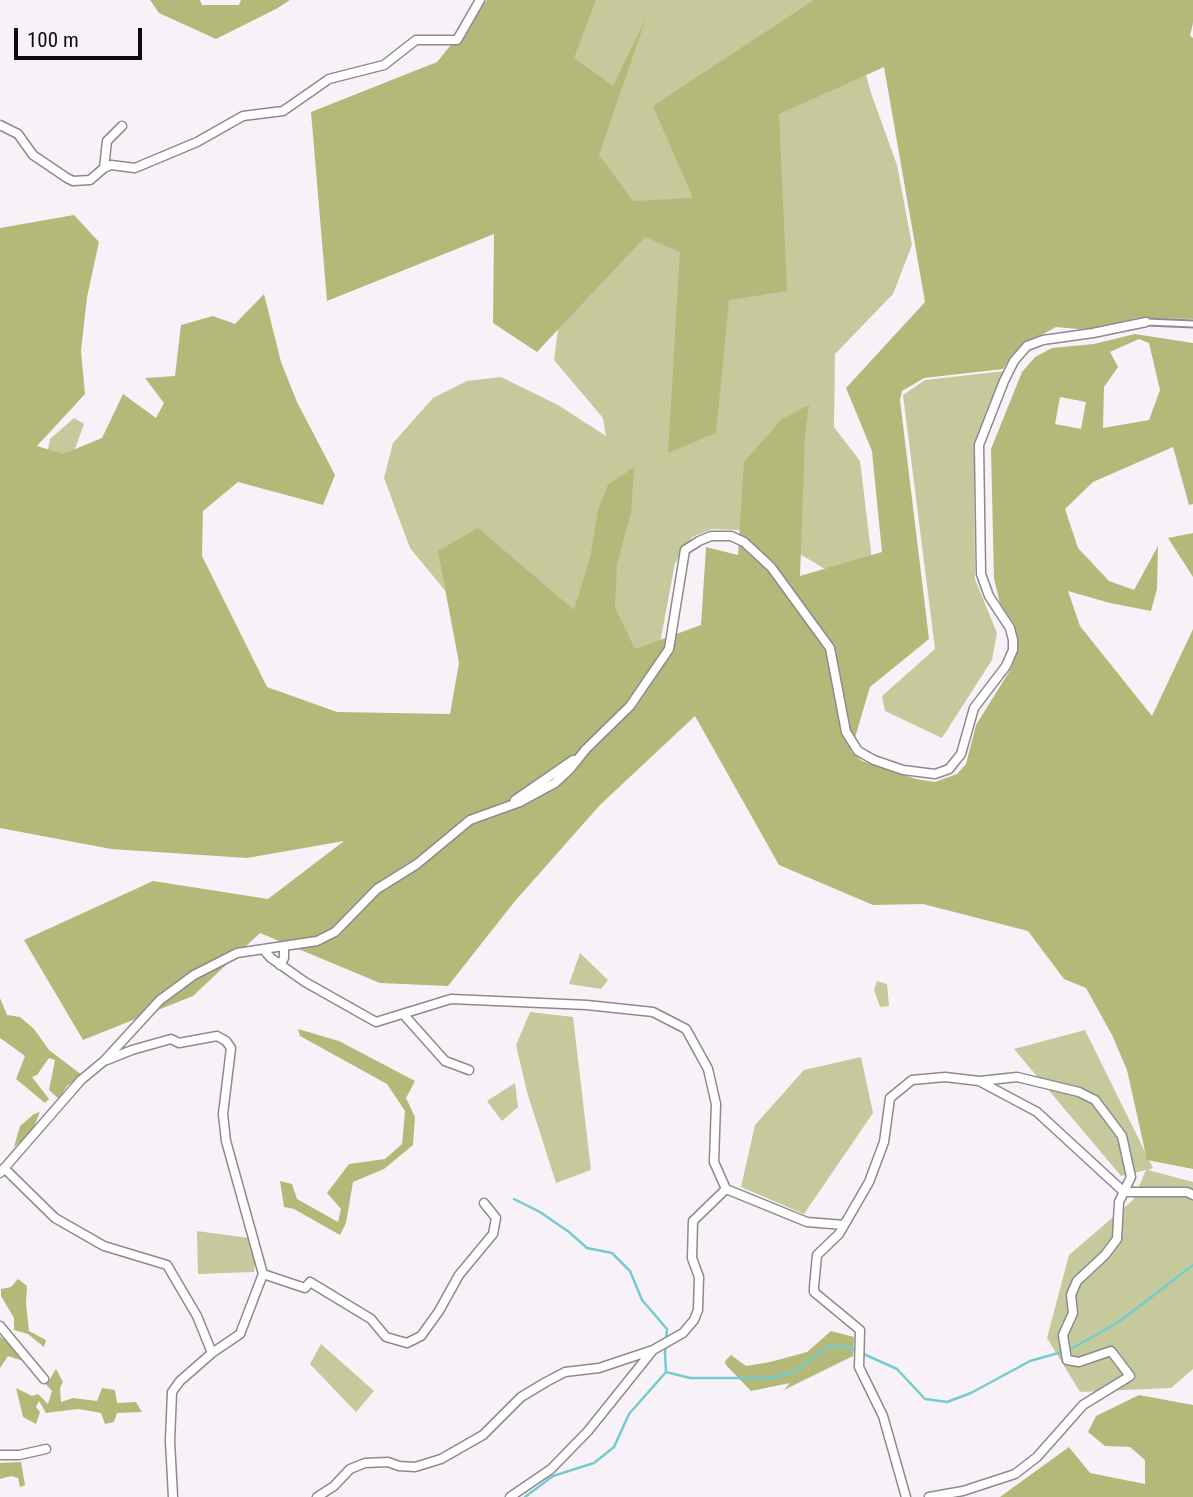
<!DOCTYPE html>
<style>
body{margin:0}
#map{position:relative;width:1193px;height:1497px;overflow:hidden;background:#f8f2f8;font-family:"Roboto Condensed",sans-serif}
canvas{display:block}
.scale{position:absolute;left:14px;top:28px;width:128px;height:32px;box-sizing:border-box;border:4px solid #0d0b0d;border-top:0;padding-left:9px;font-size:21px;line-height:24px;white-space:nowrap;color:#0d0b0d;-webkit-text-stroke:5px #f8f2f8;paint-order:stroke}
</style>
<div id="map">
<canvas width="1193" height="1497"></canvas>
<div class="scale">100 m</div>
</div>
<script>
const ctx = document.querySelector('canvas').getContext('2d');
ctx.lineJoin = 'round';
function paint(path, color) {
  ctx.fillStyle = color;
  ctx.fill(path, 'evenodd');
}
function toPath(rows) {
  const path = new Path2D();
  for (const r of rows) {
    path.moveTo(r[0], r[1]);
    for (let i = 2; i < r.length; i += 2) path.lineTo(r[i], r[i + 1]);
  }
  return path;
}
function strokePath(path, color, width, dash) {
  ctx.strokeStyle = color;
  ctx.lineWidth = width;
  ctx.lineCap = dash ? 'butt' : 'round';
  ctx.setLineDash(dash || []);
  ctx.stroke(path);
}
paint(toPath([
 [553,0,845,0,871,93,897,165,912,245,893,294,835,354,834,427,860,461,874,577,859,589,781,543,741,530,712,529,692,537,675,563,661,638,654,662,485,639,410,548,384,478,393,443,433,398,467,381,501,377,558,405,606,436,603,418,554,360,560,315],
 [1005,371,978,442,974,470,975,579,997,633,992,660,942,738,885,711,882,696,935,649,903,395,925,380],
 [74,418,84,424,71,460,43,473,50,439],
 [580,953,608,980,601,989,569,984],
 [877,981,887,984,889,1006,880,1007,874,990],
 [530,1012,573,1017,591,1170,556,1183,527,1092,516,1045],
 [1085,1030,1153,1168,1148,1170,1193,1182,1193,1369,1171,1388,1080,1392,1047,1338,1069,1255,1133,1200,1146,1170,1121,1176,1014,1049],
 [861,1057,873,1113,804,1214,741,1187,755,1125,804,1070],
 [515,1083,518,1107,502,1121,487,1101],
 [197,1231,249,1238,256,1255,254,1272,198,1274],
 [321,1344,374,1391,356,1412,310,1364]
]), '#c5c99b');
paint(toPath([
 [150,0,200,0,202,5,239,5,241,0,290,0,276,9,216,39,159,13],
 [487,0,596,0,574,58,613,86,646,18,599,155,633,201,693,198,653,106,814,0,1193,0,1193,23,1190,36,1193,38,1193,319,1137,318,1090,330,1056,327,1027,343,1012,355,1003,369,924,378,902,391,900,400,929,639,870,687,851,751,862,761,916,779,935,782,957,774,966,764,976,725,1012,667,1018,644,1014,624,1000,603,994,579,991,449,1022,372,1035,357,1052,348,1094,344,1135,334,1193,343,1193,504,1189,505,1173,447,1093,482,1065,509,1078,548,1109,581,1134,590,1158,546,1157,589,1151,611,1110,603,1068,591,1080,626,1152,716,1193,629,1193,1169,1147,1160,1127,1070,1112,1035,1086,988,1064,979,1028,931,923,904,873,905,779,865,695,716,600,805,515,901,448,986,380,983,260,933,193,996,83,1040,24,940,153,881,268,899,344,841,247,858,111,849,0,828,0,228,74,215,99,242,87,297,81,351,85,394,37,446,63,454,102,438,123,394,156,418,164,403,145,378,175,376,181,325,213,316,235,324,264,294,281,362,297,402,335,475,323,505,238,482,203,511,202,556,267,687,337,712,450,714,459,663,438,551,478,528,574,610,590,558,598,510,608,485,634,467,631,512,617,564,615,608,635,649,701,625,706,547,738,555,744,462,782,419,809,405,805,436,800,576,882,552,872,451,846,388,925,302,884,67,779,114,787,291,729,300,716,433,668,453,680,252,645,237,537,352,493,323,494,234,327,301,311,112,437,62],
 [1139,339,1149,343,1160,390,1149,420,1103,428,1104,387,1118,367,1110,352],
 [1060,397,1086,402,1081,429,1055,424],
 [1193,533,1193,577,1168,538],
 [0,998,7,1015,20,1017,34,1029,49,1050,82,1075,67,1086,59,1099,49,1090,55,1060,49,1058,37,1075,32,1077,49,1099,45,1103,16,1079,25,1056,0,1038],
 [298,1029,339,1041,415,1081,406,1098,415,1117,413,1145,384,1169,353,1182,346,1223,340,1235,294,1209,284,1207,280,1181,292,1184,297,1199,338,1222,341,1209,327,1193,349,1164,385,1159,402,1144,405,1111,387,1084,300,1036],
 [40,1112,31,1134,14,1147,20,1126,34,1114],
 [18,1279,27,1286,26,1303,29,1331,46,1340,44,1347,28,1334,14,1330,14,1318,1,1296,1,1289,11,1287],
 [831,1331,854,1337,853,1356,784,1390,790,1383,751,1391,726,1365,725,1361,731,1355,746,1366,770,1362,807,1352],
 [0,1336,3,1339,5,1337,23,1361,8,1356,0,1368],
 [31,1368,47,1377,48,1382,56,1369,63,1382,60,1388,61,1402,73,1398,97,1401,102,1388,115,1390,117,1403,136,1402,142,1412,117,1413,114,1422,105,1424,101,1413,78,1409,46,1413,39,1401,36,1407,40,1412,36,1424,23,1417,16,1388,32,1396,38,1394,48,1404,52,1391],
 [1139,1395,1193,1405,1193,1497,1000,1497,1069,1447,1090,1473,1145,1484,1145,1460,1130,1447,1105,1446,1088,1432,1096,1416],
 [21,1462,25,1485,20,1487,18,1478,11,1476,0,1479,0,1463]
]), '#b4b97a');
strokePath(toPath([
 [514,1199,540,1212,569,1232,587,1248,612,1253,630,1271,642,1300,667,1329,665,1353,666,1372,629,1414,614,1447,594,1463,553,1476,525,1497],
 [666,1372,690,1378,770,1378,792,1373,829,1346,848,1347,897,1369,925,1399,947,1402,971,1393,1030,1361,1069,1350,1096,1335,1120,1321,1193,1265]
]), '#74cccf', 2.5);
const pedestrian = toPath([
 [1146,322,1193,324]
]);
const minor = toPath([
 [0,125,18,134,33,155,67,178,73,181,90,180,104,168,111,165,135,168,197,142,243,116,283,111,329,79,384,65,416,40,457,40,480,0],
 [104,168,107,141,122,126],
 [515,800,573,760],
 [263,949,271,958,305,982,376,1022,451,999,587,1005,653,1012,686,1029,708,1069,716,1104,714,1162,726,1189,807,1222,844,1225],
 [280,965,284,958,284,946],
 [404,1015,445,1061,469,1070],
 [107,1060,132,1050,171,1039,179,1043,217,1036,226,1041,231,1048,223,1114,226,1141,263,1274,240,1334,212,1353,180,1381,172,1392,170,1441,173,1497],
 [4,1168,55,1218,104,1246,167,1265,197,1316,212,1353],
 [0,1173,81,1080,104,1061,160,1000,194,975,237,953,317,941,335,932,377,889,417,864,470,820,520,802,555,783,570,769,586,749,630,706,669,649,685,550,699,541,711,536,731,536,744,542,771,567,830,648,846,732,858,751,874,760,903,770,935,774,949,769,961,754,974,708,1006,666,1013,650,1013,640,1010,628,989,596,981,574,979,445,1004,381,1014,361,1027,346,1043,340,1093,333,1146,322],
 [263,1274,305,1288,310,1282,371,1319,386,1337,407,1343,421,1336,439,1311,459,1275,493,1234,496,1218,484,1203],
 [0,1326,44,1379],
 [0,1455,19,1455,46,1449],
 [317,1497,334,1486,350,1469,365,1463,388,1462,399,1466,415,1467,441,1459,483,1435,521,1397,546,1382,565,1372,599,1368,653,1350,683,1333,694,1320,698,1310,699,1277,692,1258,693,1221,726,1189],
 [510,1497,551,1469,588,1431,653,1350],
 [906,1497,883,1416,859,1367,860,1330,814,1292,814,1287,817,1255,839,1234,869,1182,884,1142,890,1098,912,1080,945,1077,979,1081,1037,1112,1124,1192,1187,1192,1193,1195],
 [929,1497,963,1491,1015,1474,1037,1457,1083,1405,1130,1376,1111,1351,1079,1362,1067,1360,1063,1335,1073,1313,1071,1295,1077,1281,1105,1255,1117,1239,1119,1202,1131,1177,1122,1136,1095,1100,1079,1092,1017,1077,980,1081]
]);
strokePath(pedestrian, '#8f898f', 9);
strokePath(minor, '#8f898f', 11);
strokePath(pedestrian, '#fff', 5);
strokePath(minor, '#fff', 8);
</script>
